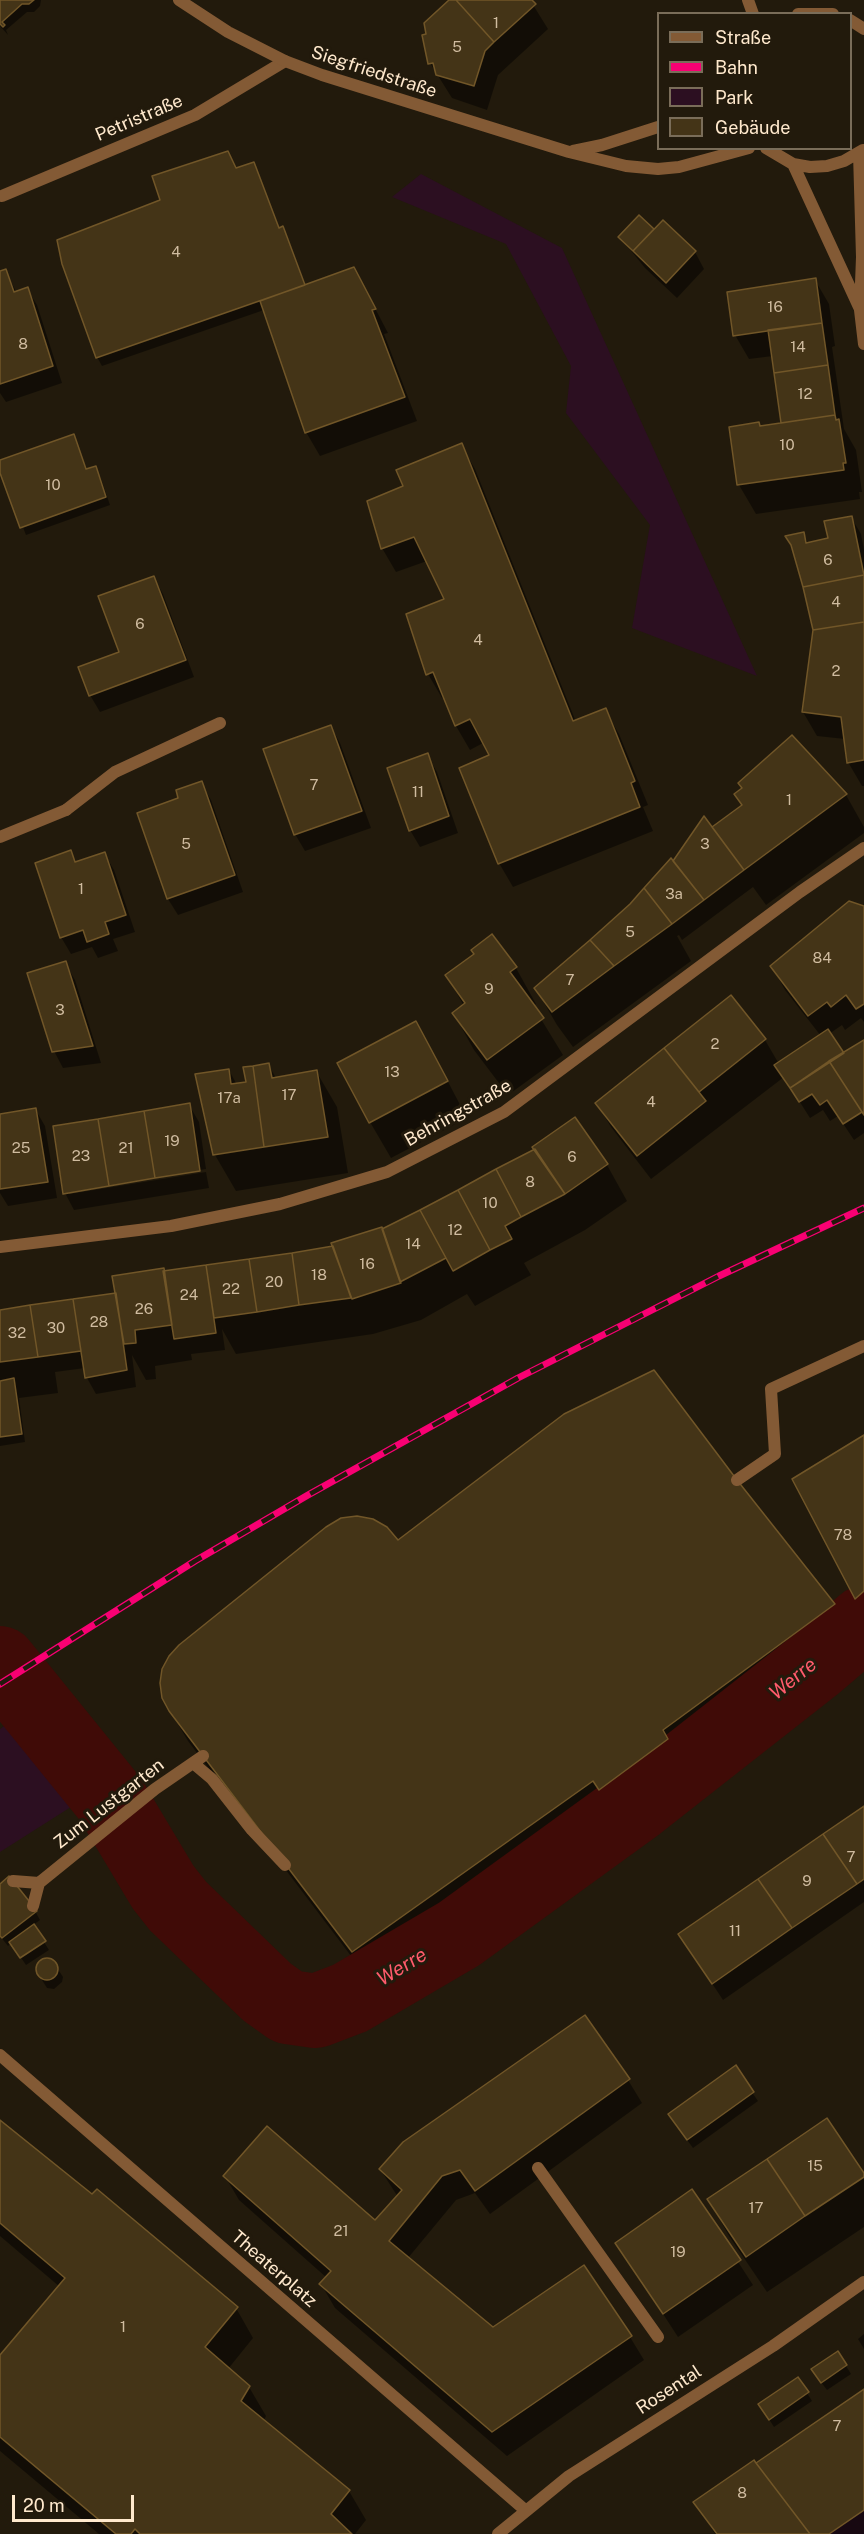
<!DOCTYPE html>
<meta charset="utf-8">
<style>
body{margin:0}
#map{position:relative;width:864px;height:2534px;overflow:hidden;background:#221a0c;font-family:"Public Sans",sans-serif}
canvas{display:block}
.legend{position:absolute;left:657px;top:12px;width:195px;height:138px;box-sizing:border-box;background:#221a0c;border:2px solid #7a6d59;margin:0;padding:8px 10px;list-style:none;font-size:18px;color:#ffe9cd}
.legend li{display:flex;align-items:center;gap:12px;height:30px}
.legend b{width:30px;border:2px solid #7a6d59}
.scale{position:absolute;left:12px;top:2495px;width:122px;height:27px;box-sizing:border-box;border:3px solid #ffe9cd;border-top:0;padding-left:8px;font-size:18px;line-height:21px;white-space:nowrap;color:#ffe9cd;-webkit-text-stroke:4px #221a0c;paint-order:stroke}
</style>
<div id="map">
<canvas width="864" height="2534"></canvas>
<ul class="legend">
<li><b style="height:8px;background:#835a35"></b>Straße</li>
<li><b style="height:8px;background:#f80073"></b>Bahn</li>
<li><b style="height:16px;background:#2c0f21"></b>Park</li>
<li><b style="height:16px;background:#443417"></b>Gebäude</li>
</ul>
<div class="scale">20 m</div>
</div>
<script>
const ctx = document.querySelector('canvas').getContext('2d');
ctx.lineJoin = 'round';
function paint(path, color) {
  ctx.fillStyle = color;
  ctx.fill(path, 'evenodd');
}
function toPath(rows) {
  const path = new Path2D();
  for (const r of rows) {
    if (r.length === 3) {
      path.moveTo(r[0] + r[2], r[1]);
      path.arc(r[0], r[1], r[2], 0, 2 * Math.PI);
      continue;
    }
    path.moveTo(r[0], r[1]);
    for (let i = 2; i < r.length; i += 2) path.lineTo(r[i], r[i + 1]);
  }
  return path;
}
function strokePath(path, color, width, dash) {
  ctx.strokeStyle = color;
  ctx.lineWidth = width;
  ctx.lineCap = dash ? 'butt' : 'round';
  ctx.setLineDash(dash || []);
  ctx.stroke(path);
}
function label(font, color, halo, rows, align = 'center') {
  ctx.font = font + ' "Public Sans",sans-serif';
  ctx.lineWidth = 6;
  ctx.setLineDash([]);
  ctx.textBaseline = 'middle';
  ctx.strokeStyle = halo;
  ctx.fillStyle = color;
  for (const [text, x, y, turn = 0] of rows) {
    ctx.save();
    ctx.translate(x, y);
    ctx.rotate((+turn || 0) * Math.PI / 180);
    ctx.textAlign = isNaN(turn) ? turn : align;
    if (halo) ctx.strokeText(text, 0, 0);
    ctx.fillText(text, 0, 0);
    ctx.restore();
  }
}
paint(toPath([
 [421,174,562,248,757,676,632,628,650,525,566,413,571,366,506,244,392,197],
 [7,1724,74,1805,0,1852,0,1729],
 [864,2510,864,2534,829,2534]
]), '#2c0f21');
paint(toPath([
 [0,0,41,0,40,6,34,12,27,12,6,30,8,35,0,26],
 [450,0,530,0,548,29,498,75,487,110,452,98,430,63],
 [253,164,280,229,287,236,306,286,367,293,388,333,384,334,417,421,320,456,306,432,264,310,102,366,97,357,162,201],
 [639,217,654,232,695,252,704,269,677,298,645,268,620,237],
 [5,271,17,293,27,289,37,305,62,383,6,402,0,393,0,273],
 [815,280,829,304,835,346,832,347,844,429,856,450,862,492,859,492,860,499,756,514,739,485,760,427,783,424,773,356,749,359,735,335],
 [73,436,87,470,95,468,100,476,110,505,26,535,0,469,0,462],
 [461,445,475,469,576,722,605,710,619,734,648,805,643,807,653,831,513,887,499,863,491,756,483,743,470,750,456,726,445,697,442,698,428,674,446,600,427,561,396,572,382,548,405,487],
 [851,517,861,534,864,550,864,786,862,786,848,762,845,739,817,736,803,712,815,630,803,534,809,544,830,540],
 [154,578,163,594,194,677,100,712,90,695,121,653],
 [331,727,340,743,371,828,305,851,295,834],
 [427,755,437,772,458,833,420,847,410,830],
 [201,783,211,800,243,892,178,915,168,899,139,814,180,799],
 [736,795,846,795,864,827,864,833,766,905,753,887,682,940,679,935,677,936,691,961,573,1047,557,1025,536,989,631,905,673,864,716,835,742,806],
 [70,852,76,863,104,853,114,870,135,932,113,939,118,951,98,958,92,947,71,954,61,937],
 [864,908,864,1022,861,1018,845,1030,842,1025,829,1034,843,1055,864,1041,864,1133,854,1140,838,1116,830,1121,823,1110,810,1118,784,1077,651,1179,611,1127,597,1104,731,998,765,1040,779,1064,821,1036,785,990,772,966],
 [65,963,75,980,101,1063,63,1068,54,1051],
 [516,968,536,1004,533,1006,563,1055,508,1095,474,1050,454,1014,464,1006,447,976],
 [436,1059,467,1118,391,1158,370,1122],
 [268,1064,276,1078,316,1071,337,1107,348,1173,236,1191,215,1155,229,1070,237,1085,248,1083],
 [189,1105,199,1122,206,1169,69,1191,69,1194,206,1172,209,1188,74,1210,65,1193],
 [35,1109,45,1126,57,1198,8,1206,0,1193,0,1115],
 [607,1165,627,1201,585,1230,524,1263,531,1275,475,1306,467,1294,421,1320,373,1334,236,1354,222,1329,225,1350,191,1354,192,1360,155,1366,156,1379,146,1380,132,1355,136,1387,96,1394,87,1378,85,1368,55,1372,58,1393,19,1398,25,1442,0,1446,0,1311,117,1295,163,1272,334,1248],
 [864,1436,864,1612,856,1598],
 [736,1481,834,1605,851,1634,679,1760,684,1769,617,1818,611,1810,370,1981,188,1741,170,1711,397,1542],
 [864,1807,864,1902,723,2000,680,1935],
 [0,1886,35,1911,40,1920,33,1925,49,1950,26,1965,11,1943,8,1946,0,1936],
 [46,1959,52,1960,63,1977,62,1982,54,1989,47,1988,37,1972,37,1966],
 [735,2068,758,2101,693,2148,674,2122],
 [628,2080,642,2103,490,2214,475,2193,456,2200,408,2258,493,2329,630,2337,644,2360,507,2456,335,2308,321,2284,327,2278,239,2200,225,2176,375,2223,398,2197,380,2169],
 [0,2122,236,2308,253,2338,228,2369,249,2387,266,2416,264,2420,349,2491,366,2520,355,2534,99,2534,0,2451,0,2357,60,2287,0,2236],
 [864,2176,864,2227,767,2292,729,2236,709,2200],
 [692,2191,753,2285,678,2337,617,2243],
 [864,2334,864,2349,858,2339],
 [838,2353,851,2374,827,2390,818,2378],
 [864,2390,864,2534,715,2534,695,2502,755,2465],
 [807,2393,812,2401,774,2427,765,2413]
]), '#0007');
strokePath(toPath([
 [0,1663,111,1800,163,1887,178,1906,267,1992,288,2007,316,2011,350,1998,459,1934,638,1804,815,1665,864,1623]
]), '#400b07', 74);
const building = toPath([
 [0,0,34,0,29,4,22,4,2,22,5,25,3,27,0,24,0,0],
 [449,0,456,0,494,42,485,51,474,86,436,75,433,63,428,64,422,35,426,34,424,23,449,0],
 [456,0,532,0,536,4,494,42,456,0],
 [228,151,236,168,254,162,279,228,283,226,305,285,96,358,62,264,57,240,160,200,152,176,228,151],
 [639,215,654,229,633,251,618,237,639,215],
 [663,220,696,251,666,283,633,251,663,220],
 [354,267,376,309,372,310,405,397,305,433,260,301,354,267],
 [6,269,14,292,28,287,53,366,0,384,0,271,6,269],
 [816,278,822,323,733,336,727,292,816,278],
 [822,323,828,365,774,373,768,330,822,323],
 [828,365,835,415,781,423,774,373,828,365],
 [835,415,836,420,839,419,846,463,843,463,844,470,737,485,729,427,759,422,760,426,835,415],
 [74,434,86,469,96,466,106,497,20,528,0,473,0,460,74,434],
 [462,443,573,721,606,708,635,781,631,783,640,807,498,864,459,768,489,755,470,719,455,726,433,672,426,675,406,614,444,599,414,537,381,549,367,501,403,486,396,470,462,443],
 [852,516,864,575,803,587,791,545,785,536,804,532,806,543,828,538,824,521,852,516],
 [864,575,864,622,813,630,803,587,864,575],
 [154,576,186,660,89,696,78,667,119,652,98,596,154,576],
 [864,622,864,760,847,763,841,717,802,712,813,630,864,622],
 [331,725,362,811,294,835,263,749,331,725],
 [792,735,847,794,744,870,712,827,742,805,734,794,742,788,738,783,792,735],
 [428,753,449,816,409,831,387,768,428,753],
 [202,781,235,875,167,899,137,813,178,798,176,790,202,781],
 [704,816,744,870,704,900,673,861,704,816],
 [71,850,75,862,105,852,126,915,105,922,109,934,87,942,83,930,60,938,35,863,71,850],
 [671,858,704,900,672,924,644,888,671,858],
 [644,888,672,924,614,966,590,940,630,904,644,888],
 [849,901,864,906,864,1004,856,1009,846,995,831,1007,827,1002,808,1016,770,966,849,901],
 [492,934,517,967,510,972,544,1018,487,1060,452,1013,465,1003,445,975,474,954,471,950,492,934],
 [590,940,614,966,552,1012,534,988,590,940],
 [66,961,93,1046,52,1052,27,973,66,961],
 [731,995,766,1039,699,1092,664,1048,731,995],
 [416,1021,448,1081,369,1123,337,1063,416,1021],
 [828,1029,844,1053,790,1088,774,1065,828,1029],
 [864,1040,864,1115,829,1061,864,1040],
 [664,1048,706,1101,637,1156,595,1103,664,1048],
 [829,1061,862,1112,843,1124,827,1100,820,1105,812,1094,799,1102,790,1088,829,1061],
 [269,1063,272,1078,317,1070,328,1137,264,1147,253,1066,269,1063],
 [253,1066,264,1147,213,1155,195,1074,229,1069,231,1084,246,1082,243,1067,253,1066],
 [190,1103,200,1171,155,1178,144,1111,190,1103],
 [36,1108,48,1182,0,1189,0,1114,36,1108],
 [144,1111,155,1178,109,1186,98,1119,144,1111],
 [575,1117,608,1164,565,1194,532,1147,575,1117],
 [98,1119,109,1186,63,1194,53,1126,98,1119],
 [535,1149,565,1194,521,1217,496,1169,535,1149],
 [496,1169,521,1217,505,1226,512,1239,490,1250,458,1190,496,1169],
 [458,1190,490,1250,453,1271,420,1210,458,1190],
 [420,1210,446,1258,400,1282,382,1229,420,1210],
 [382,1227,401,1283,352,1299,331,1243,382,1227],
 [333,1246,351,1298,299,1305,292,1253,333,1246],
 [292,1253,299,1305,257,1312,249,1259,292,1253],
 [249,1259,257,1312,214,1318,206,1265,249,1259],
 [206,1265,216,1333,174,1339,163,1271,206,1265],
 [164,1268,172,1325,135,1330,136,1343,124,1344,112,1276,164,1268],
 [116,1293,127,1370,85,1378,73,1299,116,1293],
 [73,1299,81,1351,38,1357,30,1305,73,1299],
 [30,1305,38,1357,0,1362,0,1310,30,1305],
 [654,1370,737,1480,835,1604,663,1730,668,1739,599,1790,593,1781,352,1952,169,1711,162,1698,160,1683,162,1669,169,1656,179,1645,326,1527,341,1518,357,1516,373,1519,387,1527,398,1540,564,1414,654,1370],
 [14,1378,22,1434,0,1437,0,1381,14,1378],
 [864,1435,864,1591,855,1599,792,1479,864,1435],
 [864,1806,864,1879,857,1884,823,1834,864,1806],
 [823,1834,857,1884,792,1928,758,1879,823,1834],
 [9,1876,37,1911,2,1938,0,1936,0,1884,9,1876],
 [758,1879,792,1928,712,1984,678,1934,758,1879],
 [34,1924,46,1941,20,1958,9,1942,34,1924],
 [47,1969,11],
 [585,2015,630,2079,475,2191,460,2170,442,2176,389,2241,493,2327,584,2265,632,2336,492,2432,319,2284,331,2271,223,2176,267,2126,375,2220,402,2190,379,2169,403,2142,585,2015],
 [736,2065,754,2092,687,2140,668,2114,736,2065],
 [827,2118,864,2173,864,2177,805,2216,767,2159,827,2118],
 [0,2120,92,2194,97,2189,238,2307,205,2347,250,2386,241,2401,350,2490,331,2514,352,2534,140,2534,135,2529,131,2534,116,2534,0,2437,0,2355,65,2278,0,2223,0,2120],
 [767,2159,805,2216,746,2257,707,2199,767,2159],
 [692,2189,741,2260,663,2314,615,2243,692,2189],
 [838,2351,847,2365,821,2383,811,2369,838,2351],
 [798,2377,809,2392,769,2420,758,2404,798,2377],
 [864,2389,864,2510,829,2534,810,2534,756,2463,864,2389],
 [754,2460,756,2463,810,2534,717,2534,693,2502,754,2460]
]);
paint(building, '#443417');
strokePath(building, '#715628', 1.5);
strokePath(toPath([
 [2,196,195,115,285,61],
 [66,810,115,772,220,723],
 [737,1480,775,1454,771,1389,864,1346],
 [193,1763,212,1779,252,1830,285,1865],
 [13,1881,39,1883],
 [33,1906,39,1883,155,1789,203,1756],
 [538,2168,658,2337]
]), '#835a35', 12);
strokePath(toPath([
 [0,837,66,810],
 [0,2055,525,2510],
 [498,2534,569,2476,773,2346,864,2282]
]), '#835a35', 12);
strokePath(toPath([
 [179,0,228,32,285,61,322,75,569,152,626,166,658,169,679,167,749,148],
 [748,0,753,14],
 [798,14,833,14],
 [850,20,864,29],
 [766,148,793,164,810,167,827,166,844,161,863,150],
 [573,151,602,145,658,127],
 [859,153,862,257,860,310,864,344],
 [793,164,859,307],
 [0,1247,171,1226,280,1204,387,1172,504,1112,800,892,864,848]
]), '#835a35', 12);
const rail = toPath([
 [0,1684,195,1561,308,1495,518,1378,719,1276,864,1208]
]);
strokePath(rail, '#f80073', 7);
strokePath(rail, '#221a0c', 4.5, [14]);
label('15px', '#d0bca0', null, [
 ["1",496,23],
 ["5",457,47],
 ["4",176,252],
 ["16",775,307],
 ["8",23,344],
 ["14",798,347],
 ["12",805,394],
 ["10",787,445],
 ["10",53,485],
 ["6",828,560],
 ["4",836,602],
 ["6",140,624],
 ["4",478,640],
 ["2",836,671],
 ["7",314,785],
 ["11",418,792],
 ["1",789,800],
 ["5",186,844],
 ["3",705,844],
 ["1",81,889],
 ["3a",674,894],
 ["5",630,932],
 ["84",822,958],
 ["7",570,980],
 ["9",489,989],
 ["3",60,1010],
 ["2",715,1044],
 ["13",392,1072],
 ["17",289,1095],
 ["17a",229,1098],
 ["4",651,1102],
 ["19",172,1141],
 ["25",21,1148],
 ["21",126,1148],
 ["23",81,1156],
 ["6",572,1157],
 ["8",530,1182],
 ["10",490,1203],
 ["12",455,1230],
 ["14",413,1244],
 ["16",367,1264],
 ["18",319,1275],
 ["20",274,1282],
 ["22",231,1289],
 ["24",189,1295],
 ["26",144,1309],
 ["28",99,1322],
 ["30",56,1328],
 ["32",17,1333],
 ["78",843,1535],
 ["7",851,1857],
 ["9",807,1881],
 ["11",735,1931],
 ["15",815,2166],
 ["17",756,2208],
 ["21",341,2231],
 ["19",678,2252],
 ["1",123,2327],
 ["7",837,2426],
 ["8",742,2493]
]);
label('18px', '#ffe9cd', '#221a0c', [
 ["Siegfriedstraße",374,72,18],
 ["Petristraße",139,118,-23],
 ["Behringstraße",458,1113,-29],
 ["Zum Lustgarten",109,1804,-38],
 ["Theaterplatz",274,2269,41],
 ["Rosental",669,2390,-33]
]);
label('italic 20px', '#ff5b6c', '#221a0c', [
 ["Werre",793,1679,-39],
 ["Werre",402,1967,-31]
]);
</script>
